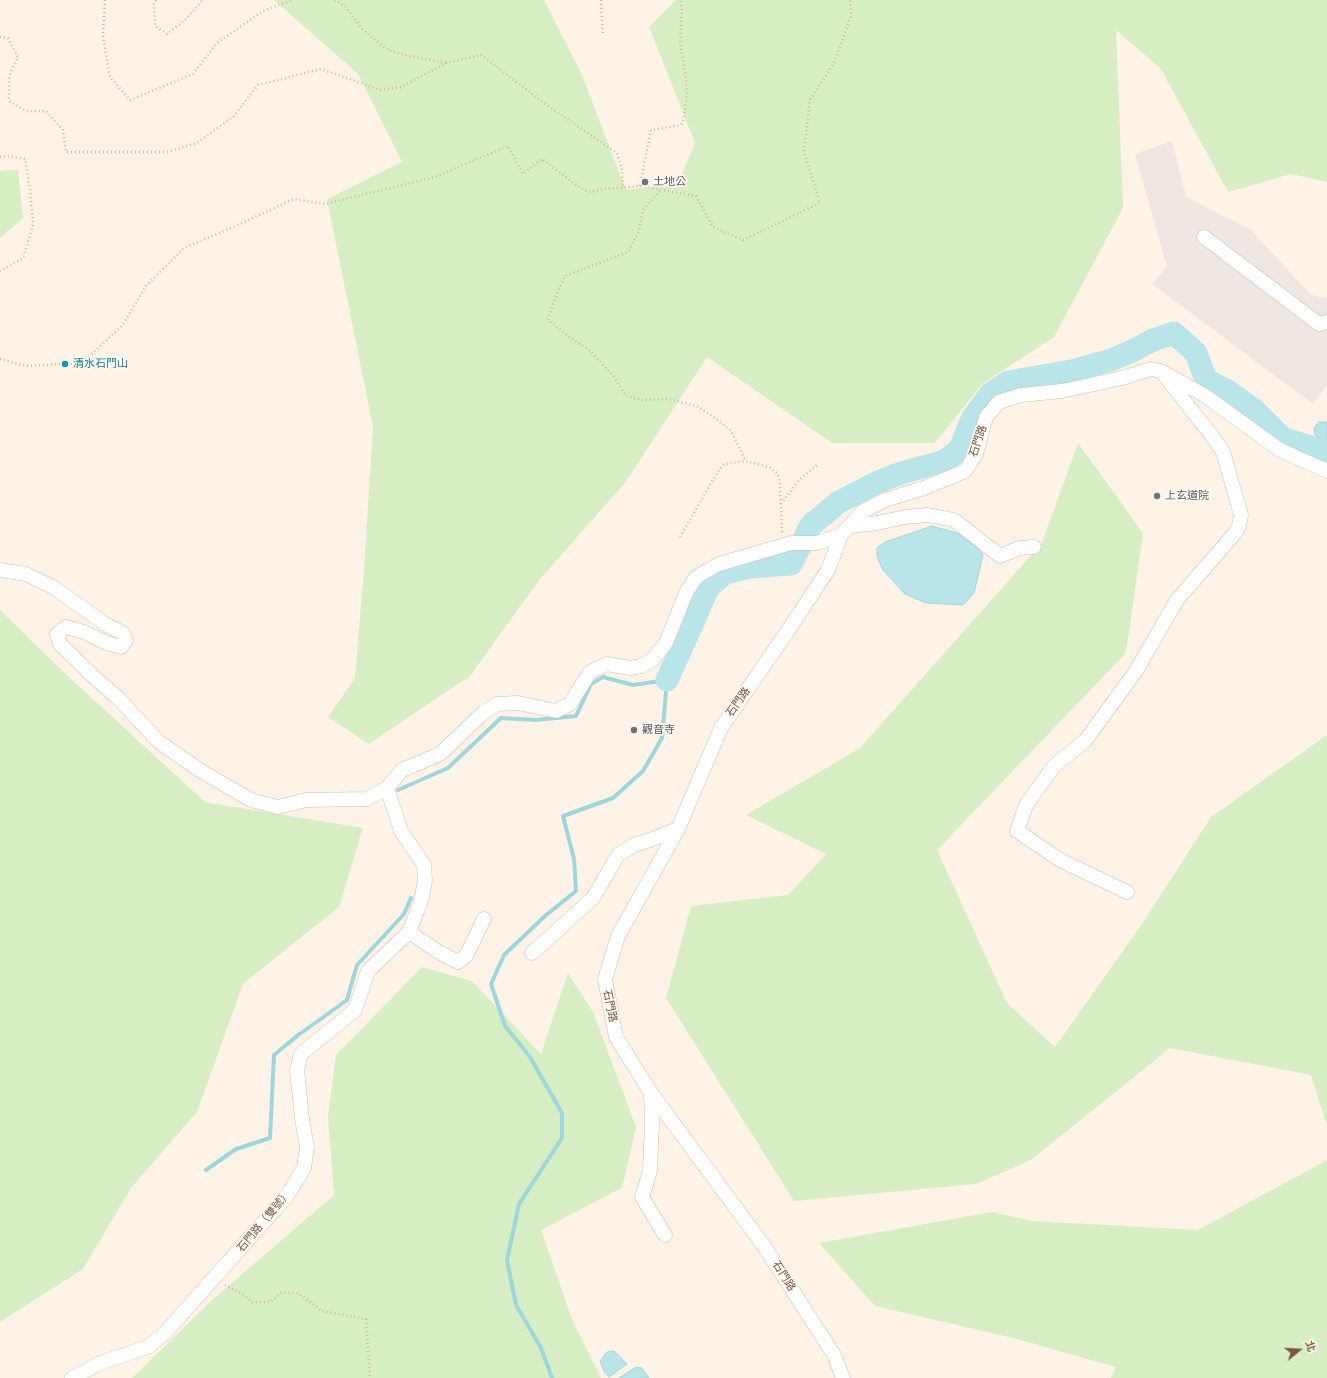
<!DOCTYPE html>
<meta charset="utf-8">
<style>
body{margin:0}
#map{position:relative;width:1327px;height:1378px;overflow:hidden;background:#fef3e6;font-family:"Asap Condensed","Noto Sans TC",sans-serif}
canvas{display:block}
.north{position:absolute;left:1279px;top:1330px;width:40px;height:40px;-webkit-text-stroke:3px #fff7ee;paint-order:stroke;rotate:72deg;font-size:11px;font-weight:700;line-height:16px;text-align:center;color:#795748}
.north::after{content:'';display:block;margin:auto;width:14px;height:18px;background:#795748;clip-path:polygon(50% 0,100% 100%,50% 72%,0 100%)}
</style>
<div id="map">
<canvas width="1327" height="1378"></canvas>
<div class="north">北</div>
</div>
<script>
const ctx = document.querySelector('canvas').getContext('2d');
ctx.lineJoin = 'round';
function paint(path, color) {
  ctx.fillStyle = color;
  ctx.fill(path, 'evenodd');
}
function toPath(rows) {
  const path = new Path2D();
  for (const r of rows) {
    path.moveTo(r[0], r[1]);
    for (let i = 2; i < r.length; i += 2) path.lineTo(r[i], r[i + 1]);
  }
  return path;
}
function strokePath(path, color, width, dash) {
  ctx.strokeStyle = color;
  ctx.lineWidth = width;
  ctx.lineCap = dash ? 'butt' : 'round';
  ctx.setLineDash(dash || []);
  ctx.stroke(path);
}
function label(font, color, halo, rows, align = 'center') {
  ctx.font = font + ' "Asap Condensed","Noto Sans TC",sans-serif';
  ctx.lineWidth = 3.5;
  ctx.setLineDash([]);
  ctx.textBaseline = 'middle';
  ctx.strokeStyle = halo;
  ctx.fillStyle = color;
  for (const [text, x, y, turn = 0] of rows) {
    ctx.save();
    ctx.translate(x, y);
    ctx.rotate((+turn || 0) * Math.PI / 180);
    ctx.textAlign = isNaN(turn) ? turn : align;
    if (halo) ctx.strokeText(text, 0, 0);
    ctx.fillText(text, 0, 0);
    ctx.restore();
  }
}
paint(toPath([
 [1172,141,1186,197,1250,229,1311,295,1327,298,1327,385,1313,404,1152,284,1167,267,1135,154]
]), '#eee6e0');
paint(toPath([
 [274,0,544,0,582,75,626,190,678,184,695,143,649,27,676,0,1327,0,1327,182,1291,174,1228,192,1161,69,1116,30,1123,208,1054,337,982,384,935,443,832,443,707,357,625,483,540,579,470,676,369,744,328,717,355,678,364,570,373,427,327,199,402,162,358,74],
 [18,170,23,218,0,238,0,171],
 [1078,443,1143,533,1126,653,937,850,1007,1003,1055,1047,1142,924,1211,817,1327,735,1327,1126,1311,1075,1170,1048,1031,1160,976,1184,794,1201,666,998,691,906,788,895,826,854,746,815,860,748,1042,543],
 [0,610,70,678,205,802,363,828,339,907,243,984,197,1112,131,1188,83,1269,0,1322],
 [422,967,472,981,541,1054,568,973,593,1012,636,1127,622,1188,541,1230,573,1322,601,1378,132,1378,212,1300,334,1195,328,1116,336,1055],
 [1327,1160,1327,1378,1111,1378,1116,1367,1013,1338,875,1306,819,1243,992,1212,1032,1221,1198,1230]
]), '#d7edc3');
const water = toPath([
 [1319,422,1327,422,1327,442,1315,435,1314,428,1319,422],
 [932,526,957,533,979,549,983,555,974,593,963,605,926,603,905,594,883,570,877,557,877,548,885,542,932,526],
 [614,1351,627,1364,609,1377,604,1371,600,1361,607,1352,614,1351],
 [636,1367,642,1368,649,1378,619,1378,636,1367]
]);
paint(water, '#b9e5e9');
strokePath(water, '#9ed6dc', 1);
strokePath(toPath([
 [398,790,448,768,501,718,536,720,576,716,591,684,603,677,633,685,667,680,662,738,643,771,613,798,563,816,574,859,576,891,545,916,504,955,491,984,505,1026,530,1057,562,1113,562,1138,519,1204,507,1260,516,1305,541,1348,552,1378],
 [206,1170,236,1149,270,1138,274,1055,297,1036,347,1000,357,965,404,914,411,898]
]), '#9ed6dc', 4);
strokePath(toPath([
 [667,680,695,618,708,588,725,573,750,567,791,564,811,525,839,502,878,482,901,473,945,461,960,449,972,419,990,394,1008,382,1071,371,1111,360,1132,351,1153,340,1174,333,1196,353,1206,380,1226,390,1253,409,1282,438,1327,452]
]), '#b9e5e9', 23);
const minor = toPath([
 [1204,237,1319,324,1327,322],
 [850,526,877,523,905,517,928,515,954,520,1000,556,1019,548,1034,547],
 [0,570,26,574,53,587,105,624,123,633,126,640,121,647,106,643,84,632,66,627,57,634,60,644,95,678,118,698,159,742,201,771,251,800,278,807,306,800,367,799,387,788],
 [1127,892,1060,860,1017,831,1026,805,1054,766,1085,741,1136,671,1177,600,1235,533,1239,526,1241,515,1223,452,1215,440,1165,376],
 [409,932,437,951,458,962,466,956,484,919],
 [532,953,593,898,618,855,634,845,650,840,678,829],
 [651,1093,652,1124,650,1171,642,1197,665,1235],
 [72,1378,100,1363,148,1347,164,1334,287,1196,304,1168,307,1147,302,1119,297,1070,301,1054,355,1010,368,971,409,932,421,901,425,881,424,865,401,831,387,788,402,770,440,754,483,713,497,704,518,703,556,711,570,704,590,672,607,664,630,668,641,666,652,660,666,643,686,593,696,577,719,564,791,543,817,543,841,535],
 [843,1378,834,1355,764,1246,651,1093,616,1037,605,979,618,936,678,829,721,728,785,635,828,570,841,535,863,511,885,500,924,488,965,471,976,454,986,417,999,402,1021,395,1062,391,1122,378,1151,369,1161,371,1204,395,1280,450,1327,471]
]);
strokePath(minor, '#d3bcad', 15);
strokePath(toPath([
 [105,0,103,36,110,77,130,100,193,74,217,43,263,11,292,0],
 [156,0,154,4,155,26,167,34,185,20,203,0],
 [335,0,345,6,362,29,388,50,405,55,446,63],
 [601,0,603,36],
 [0,37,8,38,18,57,9,76,9,101,26,111,46,111,63,130,66,152,167,152,197,143,234,116,258,85,321,69,381,90,401,87,446,63,481,55,547,105,617,153,622,170,623,188],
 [0,157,6,156,25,159,30,189,33,225,23,258,0,271],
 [640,186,651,130,681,125,684,119,687,92,685,70,680,42,682,9,680,0],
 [660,191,643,210,639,231,628,252,565,276,555,298,548,320,572,339,588,349,613,375,626,396,643,400,668,399,697,406,715,418,731,431,746,461],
 [0,359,25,366,82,363,122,326,146,286,184,248,231,228,294,199,325,204,435,177,508,146,523,174,542,159,576,185,589,192,605,189,640,186,696,196,713,227,743,240,820,203,804,152,810,100,834,63,851,16,850,0],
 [781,504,799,480,817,465],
 [680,537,717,473,724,464,746,461,769,467,778,474,780,485,782,531,783,533],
 [225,1285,244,1295,252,1302,270,1302,281,1293,298,1293,322,1311,366,1319,370,1378]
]), '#dbb29e', 2.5, [1, 3]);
strokePath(minor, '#fff', 14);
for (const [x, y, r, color] of [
 [645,182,4,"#6b7280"],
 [65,364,4,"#0f9aa8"],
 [1157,496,4,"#6b7280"],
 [634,730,4,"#6b7280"]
]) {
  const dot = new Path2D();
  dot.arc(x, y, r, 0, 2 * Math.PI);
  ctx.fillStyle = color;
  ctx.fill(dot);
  strokePath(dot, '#fff7ee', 1.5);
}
label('11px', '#5b616d', '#fff7ee', [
 ["土地公",653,182],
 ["上玄道院",1165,496],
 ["觀音寺",642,730]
], 'left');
label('11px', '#0d838f', '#fff7ee', [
 ["清水石門山",73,364]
], 'left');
label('11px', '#795748', '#fff7ee', [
 ["石門路",978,441,-71],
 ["石門路",738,702,-55],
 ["石門路",610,1006,79],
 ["石門路（雙號）",264,1221,-50],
 ["石門路",784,1276,58]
]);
</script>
